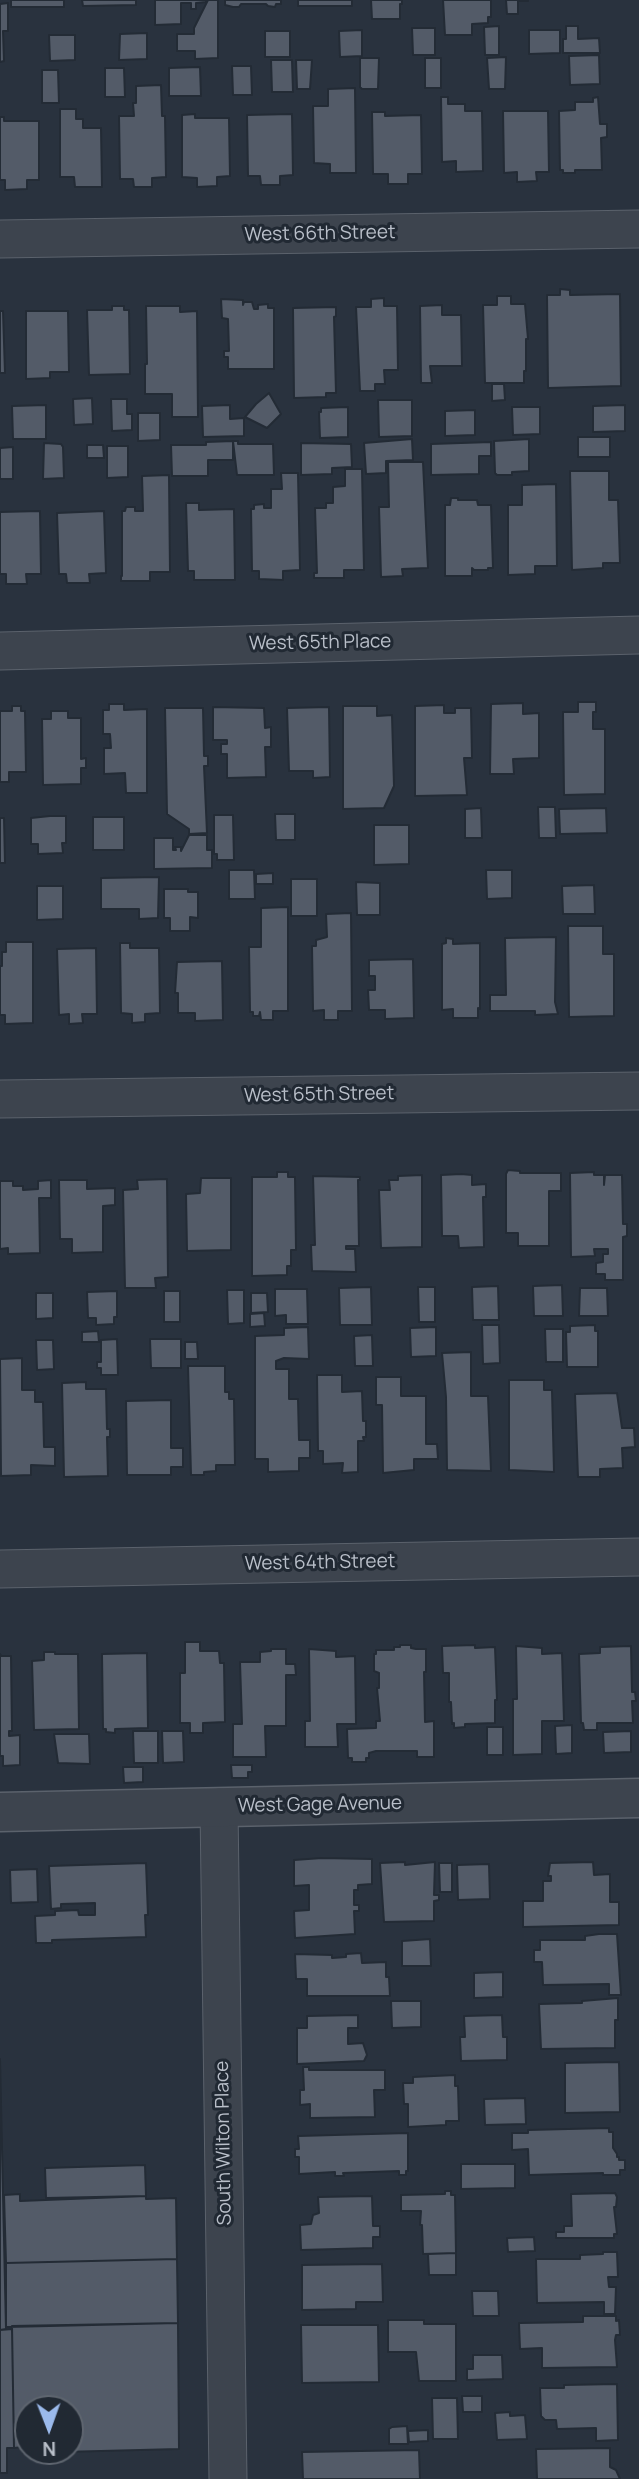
<!DOCTYPE html>
<style>
body{margin:0}
#map{position:relative;width:639px;height:2479px;overflow:hidden;background:#29323e;font-family:Manrope,sans-serif}
canvas{display:block}
.north{position:absolute;left:14px;top:2395px;width:70px;height:70px;box-sizing:border-box;background:#212933;border:2px solid #5e656f;border-radius:50%;rotate:179deg;font-size:19px;font-weight:700;line-height:28px;text-align:center;color:#b9bfc9}
.north::after{content:'';display:block;margin:auto;width:24px;height:32px;background:#9bbaec;clip-path:polygon(50% 0,100% 100%,50% 72%,0 100%)}
</style>
<div id="map">
<canvas width="639" height="2479"></canvas>
<div class="north">N</div>
</div>
<script>
const ctx = document.querySelector('canvas').getContext('2d');
ctx.lineJoin = 'round';
function paint(path, color) {
  ctx.fillStyle = color;
  ctx.fill(path, 'evenodd');
}
function toPath(rows) {
  const path = new Path2D();
  for (const r of rows) {
    path.moveTo(r[0], r[1]);
    for (let i = 2; i < r.length; i += 2) path.lineTo(r[i], r[i + 1]);
  }
  return path;
}
function strokePath(path, color, width, dash) {
  ctx.strokeStyle = color;
  ctx.lineWidth = width;
  ctx.lineCap = dash ? 'butt' : 'round';
  ctx.setLineDash(dash || []);
  ctx.stroke(path);
}
function label(font, color, halo, rows, align = 'center') {
  ctx.font = font + ' Manrope,sans-serif';
  ctx.lineWidth = 6;
  ctx.setLineDash([]);
  ctx.textBaseline = 'middle';
  ctx.strokeStyle = halo;
  ctx.fillStyle = color;
  for (const [text, x, y, turn = 0] of rows) {
    ctx.save();
    ctx.translate(x, y);
    ctx.rotate((+turn || 0) * Math.PI / 180);
    ctx.textAlign = isNaN(turn) ? turn : align;
    if (halo) ctx.strokeText(text, 0, 0);
    ctx.fillText(text, 0, 0);
    ctx.restore();
  }
}
const building = toPath([
 [11,0,64,0,64,7,11,7,11,0],
 [82,0,136,0,136,5,83,6,82,0],
 [155,0,206,0,206,2,196,3,196,9,191,9,191,3,181,3,181,24,155,25,155,0],
 [208,0,218,0,218,58,195,59,195,51,177,51,177,34,194,34,194,28,208,0],
 [225,0,281,0,281,4,276,4,275,7,268,6,266,4,241,4,239,7,233,7,225,5,225,0],
 [298,0,352,0,352,6,298,6,298,0],
 [371,0,402,0,402,4,400,4,400,19,372,19,371,0],
 [443,0,491,0,491,17,488,17,488,23,472,24,472,35,445,35,443,0],
 [506,0,528,0,528,1,518,1,518,14,507,14,506,0],
 [8,3,8,31,3,31,4,61,0,62,0,4,8,3],
 [499,26,499,55,485,55,484,27,499,26],
 [566,26,578,26,578,39,599,38,600,53,563,53,563,39,566,39,566,26],
 [412,28,435,28,435,55,413,55,412,28],
 [362,30,362,56,340,57,339,31,362,30],
 [529,30,560,30,560,53,529,54,529,30],
 [265,31,290,31,290,57,265,57,265,31],
 [147,33,147,59,119,60,120,34,147,33],
 [49,35,75,35,75,60,50,61,49,35],
 [599,55,600,84,570,85,569,56,599,55],
 [506,57,505,89,489,89,487,58,506,57],
 [360,58,379,58,378,89,362,89,360,87,360,58],
 [425,58,441,58,441,88,425,88,425,58],
 [271,60,292,60,293,92,272,92,271,60],
 [296,60,312,60,310,89,297,89,296,60],
 [232,66,251,66,252,95,233,95,232,66],
 [200,67,201,96,169,96,169,68,200,67],
 [105,68,124,68,125,97,105,97,105,68],
 [42,70,58,70,59,103,42,103,42,70],
 [161,85,162,116,165,116,166,177,152,178,152,187,134,187,133,179,120,179,119,116,134,116,133,103,136,103,136,86,161,85],
 [355,88,356,173,330,173,330,164,314,163,313,106,328,106,328,89,355,88],
 [441,97,448,97,448,104,465,104,465,111,482,111,483,171,456,172,456,161,442,162,441,97],
 [598,97,600,124,607,124,607,137,601,138,602,170,575,170,575,173,563,173,563,170,560,170,559,111,575,110,575,102,593,102,593,98,598,97],
 [60,109,76,109,76,119,83,119,83,128,101,128,102,187,75,187,74,177,60,177,60,109],
 [503,111,548,111,549,172,536,172,537,181,517,182,517,172,504,173,503,111],
 [372,112,385,112,385,116,421,115,422,174,408,174,408,184,388,184,388,174,373,174,372,112],
 [195,114,195,118,229,118,230,176,217,177,217,186,197,187,197,178,182,177,182,115,195,114],
 [292,114,293,175,280,176,280,185,261,185,260,176,248,176,247,115,292,114],
 [0,117,4,117,4,121,39,121,39,180,27,180,27,189,5,190,5,180,0,180,0,117],
 [560,289,570,290,570,295,620,294,621,386,548,388,547,295,560,295,560,289],
 [497,296,511,296,511,304,525,304,528,339,526,339,526,371,524,371,524,383,485,383,483,305,497,305,497,296],
 [384,298,384,306,397,306,398,370,384,370,385,384,375,384,375,391,360,391,356,307,371,307,371,299,384,298],
 [221,299,243,300,243,305,244,302,252,302,254,309,258,309,258,305,268,304,268,308,274,308,274,369,228,369,228,357,224,357,224,351,229,351,228,319,222,318,221,299],
 [442,305,442,315,461,315,462,366,430,366,432,383,421,383,420,306,442,305],
 [112,306,124,306,124,310,129,310,130,374,89,375,87,310,112,310,112,306],
 [146,306,180,306,180,312,197,311,198,417,172,417,172,394,145,394,145,364,147,364,146,306],
 [336,307,336,316,334,317,336,393,326,393,326,397,294,398,293,308,336,307],
 [0,311,3,311,5,373,0,373,0,311],
 [26,311,68,311,69,372,50,372,50,378,26,379,26,311],
 [492,384,504,384,505,400,492,401,492,384],
 [269,393,281,414,267,428,245,417,256,404,269,393],
 [92,398,93,424,74,425,73,399,92,398],
 [111,399,127,399,127,414,132,414,132,430,112,431,111,399],
 [378,400,412,400,412,436,379,437,378,400],
 [46,405,46,439,13,439,12,406,46,405],
 [230,405,230,419,244,418,244,436,203,437,202,406,230,405],
 [625,405,625,431,593,432,593,406,625,405],
 [348,407,348,437,320,438,319,412,321,412,321,408,348,407],
 [512,407,540,407,540,434,513,435,512,407],
 [475,410,475,435,445,436,445,411,475,410],
 [138,413,160,413,160,440,138,441,138,413],
 [578,437,610,437,610,457,578,457,578,437],
 [412,439,413,460,386,461,386,473,366,474,364,443,412,439],
 [529,439,529,471,512,472,512,475,497,475,495,473,494,441,529,439],
 [233,441,233,460,208,460,208,476,172,476,171,445,206,445,206,442,233,441],
 [233,441,238,441,238,444,273,444,274,475,237,475,233,441],
 [491,442,491,456,479,456,479,474,431,475,431,444,491,442],
 [44,443,61,444,63,447,64,478,43,479,44,443],
 [301,443,351,444,352,467,332,468,332,474,301,475,301,443],
 [87,445,103,445,104,458,87,458,87,445],
 [107,446,128,446,128,477,107,478,107,446],
 [13,447,13,479,0,479,0,448,13,447],
 [388,462,423,462,428,568,402,569,403,576,381,577,379,507,389,507,388,462],
 [345,469,362,469,364,570,344,570,344,578,314,578,314,573,317,573,315,508,326,508,326,503,333,503,333,487,345,486,345,469],
 [570,471,609,471,609,500,618,500,620,563,603,563,603,568,572,570,570,471],
 [281,473,298,473,300,570,283,571,283,580,259,579,259,571,252,571,251,509,254,509,254,505,264,504,264,508,271,508,271,489,282,489,281,473],
 [169,475,170,572,150,572,150,581,121,581,121,576,122,576,122,511,125,511,126,507,135,507,135,511,143,511,142,476,169,475],
 [556,484,557,566,535,566,535,574,508,575,508,505,522,505,522,485,556,484],
 [451,498,458,498,458,500,477,500,478,505,491,505,493,568,488,568,488,570,474,570,472,568,472,576,445,576,445,505,450,505,451,498],
 [186,503,199,503,199,510,234,509,235,580,194,580,194,571,188,571,186,503],
 [40,511,41,574,26,574,27,584,6,584,6,574,0,574,0,512,40,511],
 [104,511,106,573,89,574,90,583,67,583,66,574,59,574,57,513,104,511],
 [578,702,596,702,596,712,593,712,593,729,605,729,605,794,564,795,563,712,578,712,578,702],
 [523,703,523,714,539,713,539,758,513,759,514,774,490,774,491,704,523,703],
 [109,704,124,704,124,710,147,709,147,793,126,793,125,773,104,774,104,748,111,748,110,734,103,734,103,710,109,710,109,704],
 [444,705,444,713,455,713,455,708,471,708,472,758,464,758,467,795,415,796,415,706,444,705],
 [12,706,21,706,21,711,25,711,26,772,9,772,9,782,0,782,0,711,12,711,12,706],
 [343,706,377,706,377,716,392,715,394,786,384,808,343,809,343,706],
 [213,707,264,708,265,728,271,727,271,747,265,747,266,777,227,778,227,754,221,754,221,744,227,744,227,740,213,740,213,707],
 [329,707,330,777,313,778,313,771,289,771,287,708,329,707],
 [165,708,203,708,204,756,208,756,208,766,204,766,207,833,189,834,189,829,167,814,165,708],
 [51,711,68,711,68,718,81,718,81,759,86,758,86,768,81,768,81,784,43,785,42,719,51,719,51,711],
 [538,807,555,807,556,838,539,838,538,807],
 [481,808,482,838,465,838,465,809,481,808],
 [606,808,607,833,560,834,559,809,606,808],
 [275,814,295,814,295,840,276,840,275,814],
 [214,815,233,815,234,860,217,860,217,854,214,854,214,815],
 [50,816,66,816,66,843,62,843,63,853,38,854,38,844,31,844,31,818,50,816],
 [93,817,124,817,124,850,93,850,93,817],
 [0,818,4,818,5,863,0,863,0,818],
 [374,825,409,825,409,864,374,865,374,825],
 [189,835,207,835,207,850,212,850,212,868,154,869,154,838,173,838,173,850,176,850,175,847,181,847,181,851,189,835],
 [229,870,254,870,255,899,229,899,229,870],
 [486,870,512,870,512,898,487,899,486,870],
 [273,873,273,884,256,884,256,874,273,873],
 [159,877,158,918,139,919,139,909,101,909,101,878,159,877],
 [291,879,317,879,317,916,291,916,291,879],
 [356,882,380,883,380,915,357,915,356,882],
 [594,885,595,914,563,914,562,886,594,885],
 [37,886,63,886,63,919,37,920,37,886],
 [164,889,188,889,188,892,198,892,198,918,190,917,190,931,170,931,170,918,164,918,164,889],
 [288,907,288,1011,273,1011,273,1020,261,1020,260,1012,259,1016,253,1016,253,1012,250,1012,249,947,261,947,261,908,288,907],
 [351,913,352,1011,338,1011,338,1020,324,1020,324,1010,313,1011,312,946,316,946,316,940,327,937,326,914,351,913],
 [568,926,603,926,603,954,614,954,614,1016,569,1017,568,926],
 [556,937,555,1002,558,1014,535,1015,535,1011,490,1011,490,995,506,995,505,938,556,937],
 [446,938,453,939,453,944,480,943,480,1009,478,1008,478,1018,453,1018,453,1009,442,1010,442,944,446,943,446,938],
 [6,942,33,942,33,1023,5,1024,5,1015,0,1015,0,966,2,966,2,952,6,952,6,942],
 [120,943,130,943,130,948,159,948,160,1013,145,1014,145,1022,132,1023,132,1014,121,1013,120,943],
 [96,948,97,1014,82,1014,83,1023,69,1024,69,1014,59,1015,57,949,96,948],
 [413,959,414,1018,385,1019,385,1010,369,1010,368,990,375,990,375,976,369,976,369,960,413,959],
 [222,961,223,1020,195,1021,195,1013,178,1013,178,993,175,993,177,962,222,961],
 [508,1170,520,1171,520,1173,561,1173,561,1191,549,1191,549,1246,518,1246,518,1233,506,1233,506,1174,508,1170],
 [277,1172,288,1172,288,1177,295,1177,296,1250,291,1250,291,1266,287,1266,287,1275,252,1276,252,1177,277,1177,277,1172],
 [594,1172,594,1175,604,1175,604,1185,605,1175,622,1175,623,1224,627,1224,627,1236,623,1237,623,1280,605,1280,605,1274,596,1274,596,1263,603,1262,603,1254,608,1254,608,1249,594,1249,595,1256,571,1257,570,1173,594,1172],
 [461,1174,472,1175,472,1185,486,1184,486,1197,483,1197,484,1247,459,1248,458,1236,442,1236,441,1175,461,1174],
 [422,1175,422,1247,381,1248,379,1190,390,1190,389,1180,398,1180,398,1176,422,1175],
 [313,1176,360,1177,360,1180,358,1180,359,1246,346,1246,346,1249,355,1249,356,1272,312,1271,311,1245,315,1245,313,1176],
 [201,1178,231,1178,231,1250,187,1251,186,1194,200,1193,201,1178],
 [167,1179,168,1277,155,1278,156,1288,125,1288,123,1190,138,1189,137,1180,167,1179],
 [51,1180,51,1198,39,1198,40,1253,8,1254,8,1248,0,1249,0,1181,13,1181,13,1186,23,1186,23,1190,38,1189,38,1181,51,1180],
 [59,1180,87,1180,87,1189,115,1188,115,1205,103,1206,103,1252,72,1253,72,1239,60,1239,59,1180],
 [562,1285,563,1316,534,1316,533,1286,562,1285],
 [498,1286,499,1320,473,1320,472,1287,498,1286],
 [371,1287,372,1325,340,1325,339,1288,371,1287],
 [418,1287,435,1287,435,1322,419,1322,418,1287],
 [580,1288,607,1288,608,1316,579,1316,580,1288],
 [275,1289,307,1289,308,1324,286,1324,286,1315,275,1316,275,1289],
 [227,1290,244,1290,244,1323,228,1324,227,1290],
 [117,1291,117,1317,114,1317,114,1324,96,1325,96,1318,88,1318,87,1292,117,1291],
 [164,1291,180,1291,180,1322,164,1322,164,1291],
 [36,1293,53,1293,53,1318,36,1319,36,1293],
 [251,1293,267,1293,268,1312,251,1313,251,1293],
 [264,1313,265,1326,250,1327,250,1314,264,1313],
 [482,1325,499,1325,500,1363,483,1364,482,1325],
 [595,1325,595,1331,598,1331,598,1367,567,1367,566,1332,570,1332,570,1326,595,1325],
 [308,1327,309,1359,284,1358,276,1361,276,1369,289,1369,289,1399,298,1399,299,1440,310,1440,310,1458,299,1458,299,1471,268,1472,268,1459,255,1459,255,1336,284,1335,284,1328,308,1327],
 [436,1327,436,1356,411,1357,410,1328,436,1327],
 [545,1329,563,1329,563,1362,546,1362,545,1329],
 [98,1331,99,1342,82,1342,82,1332,98,1331],
 [372,1335,373,1366,355,1366,354,1336,372,1335],
 [117,1339,118,1375,101,1375,101,1368,97,1368,97,1362,101,1362,101,1340,117,1339],
 [150,1339,181,1339,181,1368,151,1368,150,1339],
 [36,1340,53,1340,54,1369,37,1370,36,1340],
 [185,1342,197,1342,198,1359,185,1359,185,1342],
 [471,1352,471,1396,488,1396,491,1471,447,1470,446,1397,442,1353,471,1352],
 [22,1358,22,1390,35,1390,35,1402,43,1402,44,1447,55,1447,55,1466,31,1465,31,1475,1,1476,0,1359,22,1358],
 [188,1366,225,1366,225,1392,229,1392,229,1399,234,1399,235,1465,216,1465,216,1471,204,1472,204,1475,191,1475,188,1366],
 [317,1375,342,1375,342,1392,362,1391,363,1421,366,1421,366,1437,363,1437,364,1441,358,1441,358,1472,342,1473,343,1463,323,1464,323,1451,318,1451,317,1375],
 [376,1377,401,1377,401,1396,426,1396,426,1444,437,1444,438,1459,414,1459,414,1470,383,1473,382,1405,376,1405,376,1377],
 [509,1380,544,1380,544,1390,552,1390,554,1472,509,1470,509,1380],
 [86,1382,86,1389,106,1389,107,1429,110,1429,110,1437,107,1437,108,1476,64,1477,62,1383,86,1382],
 [617,1393,622,1428,634,1428,635,1447,622,1448,623,1468,600,1469,600,1477,578,1477,575,1394,617,1393],
 [171,1400,171,1448,183,1448,183,1467,171,1467,171,1475,127,1475,126,1401,171,1400],
 [185,1642,200,1642,200,1651,219,1651,220,1663,224,1663,225,1722,203,1723,203,1733,190,1733,190,1723,180,1723,180,1673,185,1673,185,1642],
 [400,1645,411,1645,411,1648,416,1649,426,1649,426,1672,424,1672,425,1722,434,1721,434,1757,417,1757,417,1751,376,1751,369,1753,369,1758,366,1758,366,1762,352,1762,352,1758,348,1758,347,1729,376,1728,376,1721,380,1721,377,1688,379,1688,379,1673,374,1671,374,1654,376,1654,376,1650,394,1650,394,1647,400,1647,400,1645],
 [475,1645,475,1648,495,1647,497,1700,495,1700,495,1723,465,1724,465,1727,454,1728,454,1723,452,1724,451,1702,449,1702,449,1673,443,1673,442,1646,475,1645],
 [516,1646,542,1648,542,1654,562,1653,564,1721,542,1721,542,1754,513,1755,513,1699,517,1699,516,1646],
 [631,1646,632,1692,635,1692,636,1701,632,1701,633,1723,597,1723,597,1730,584,1730,583,1723,581,1723,579,1654,600,1653,600,1647,631,1646],
 [271,1649,286,1649,286,1664,295,1664,296,1675,286,1675,286,1726,265,1726,266,1757,233,1757,233,1724,242,1724,240,1662,260,1662,260,1652,271,1651,271,1649],
 [309,1649,336,1651,336,1657,355,1656,356,1724,337,1724,338,1747,305,1747,305,1721,310,1721,309,1649],
 [44,1652,55,1652,55,1654,78,1654,79,1729,34,1730,32,1661,44,1660,44,1652],
 [147,1653,148,1728,115,1729,115,1733,106,1732,106,1729,103,1729,102,1654,147,1653],
 [0,1654,1,1656,11,1656,12,1731,9,1731,9,1736,20,1735,20,1765,3,1766,3,1756,0,1756,0,1654],
 [572,1725,572,1753,556,1754,555,1726,572,1725],
 [487,1727,503,1727,503,1755,487,1755,487,1727],
 [133,1731,158,1731,158,1763,134,1763,133,1731],
 [162,1731,183,1731,184,1762,163,1763,162,1731],
 [631,1731,631,1752,604,1753,603,1732,631,1731],
 [54,1734,89,1734,90,1764,58,1763,54,1734],
 [231,1765,252,1765,252,1772,248,1772,248,1778,232,1778,231,1765],
 [123,1767,143,1767,143,1782,124,1783,123,1767],
 [322,1858,372,1859,372,1884,358,1885,358,1890,354,1890,354,1905,359,1905,359,1911,354,1911,355,1934,295,1938,294,1911,309,1910,309,1885,294,1886,294,1860,322,1858],
 [405,1862,405,1865,435,1862,434,1895,439,1895,439,1900,434,1901,434,1921,384,1922,380,1863,405,1862],
 [593,1862,594,1875,610,1874,610,1902,619,1902,619,1925,523,1927,523,1901,543,1901,543,1881,551,1881,551,1876,548,1876,550,1863,593,1862],
 [146,1863,148,1915,145,1915,146,1937,52,1940,52,1943,36,1943,35,1916,55,1915,55,1911,78,1910,79,1915,95,1915,95,1903,61,1904,61,1908,51,1909,49,1866,146,1863],
 [439,1863,452,1863,452,1892,440,1892,439,1863],
 [489,1864,490,1899,458,1900,457,1865,489,1864],
 [37,1869,38,1902,11,1903,10,1870,37,1869],
 [599,1934,617,1934,621,1995,609,1995,609,1984,543,1985,542,1962,534,1962,534,1950,540,1950,540,1940,585,1940,585,1936,599,1934],
 [430,1939,431,1966,402,1966,402,1941,430,1939],
 [361,1953,362,1963,386,1962,386,1977,389,1977,390,1996,307,1996,307,1979,296,1979,295,1954,332,1955,332,1958,346,1957,346,1954,361,1953],
 [503,1972,503,1997,474,1998,474,1973,503,1972],
 [618,1998,618,2020,615,2020,615,2048,541,2049,539,2004,582,2003,582,2001,618,1998],
 [391,2001,421,2001,421,2027,392,2028,391,2001],
 [358,2015,358,2028,348,2028,348,2044,363,2043,367,2055,364,2061,297,2064,297,2028,307,2028,307,2016,358,2015],
 [502,2015,503,2037,507,2037,507,2060,461,2061,460,2037,465,2037,464,2016,502,2015],
 [0,2059,6,2329,0,2330,0,2059],
 [619,2062,620,2112,565,2113,565,2063,619,2062],
 [303,2067,309,2067,309,2070,385,2070,385,2090,374,2090,375,2117,310,2118,310,2104,300,2105,300,2090,304,2090,303,2067],
 [455,2075,455,2086,458,2086,459,2121,446,2121,446,2125,408,2127,408,2104,404,2104,403,2083,413,2083,413,2077,455,2075],
 [525,2098,526,2124,485,2125,484,2099,525,2098],
 [609,2128,609,2132,613,2132,613,2148,617,2154,617,2157,619,2157,619,2160,625,2160,625,2170,620,2170,620,2175,603,2175,603,2173,529,2175,528,2149,512,2150,512,2133,528,2133,528,2130,609,2128],
 [408,2133,408,2171,406,2171,406,2175,399,2175,399,2171,343,2173,344,2176,335,2176,335,2172,299,2174,299,2157,295,2157,295,2149,299,2149,298,2136,408,2133],
 [461,2164,515,2164,515,2188,461,2189,461,2164],
 [145,2165,146,2196,46,2198,45,2168,145,2165],
 [445,2191,451,2191,451,2195,455,2195,456,2253,423,2254,422,2225,420,2225,421,2211,401,2211,401,2195,445,2194,445,2191],
 [615,2193,617,2197,616,2207,614,2207,617,2234,614,2234,614,2238,556,2238,556,2232,564,2232,564,2226,572,2226,571,2194,615,2193],
 [20,2194,20,2201,146,2196,146,2199,176,2198,177,2259,6,2263,4,2195,20,2194],
 [372,2196,373,2226,380,2226,380,2237,373,2237,373,2248,301,2250,300,2225,311,2224,313,2215,319,2213,318,2197,372,2196],
 [534,2237,535,2251,508,2252,507,2238,534,2237],
 [603,2252,617,2252,618,2277,608,2277,609,2287,616,2287,615,2314,604,2314,604,2302,537,2303,536,2259,580,2259,580,2255,603,2254,603,2252],
 [456,2253,456,2275,429,2275,428,2254,456,2253],
 [177,2259,178,2323,6,2327,6,2263,177,2259],
 [382,2264,383,2302,356,2302,356,2309,302,2310,302,2265,382,2264],
 [472,2291,498,2291,499,2316,473,2316,472,2291],
 [583,2316,616,2316,616,2321,619,2320,620,2335,616,2335,615,2340,617,2367,542,2368,542,2348,520,2349,519,2323,583,2322,583,2316],
 [388,2320,424,2320,424,2324,456,2324,456,2381,419,2381,416,2352,388,2352,388,2320],
 [178,2323,179,2449,23,2453,23,2447,14,2448,12,2326,178,2323],
 [28,2409,70,2409,70,2451,28,2451,28,2409],
 [301,2325,378,2325,379,2382,302,2383,301,2325],
 [12,2329,14,2448,7,2448,7,2473,0,2473,0,2330,12,2329],
 [473,2355,502,2355,503,2379,467,2380,467,2369,473,2369,473,2355],
 [617,2384,618,2440,596,2441,596,2428,557,2429,556,2420,545,2420,541,2416,540,2388,564,2388,564,2385,617,2384],
 [462,2396,482,2396,482,2412,463,2412,462,2396],
 [432,2398,457,2398,458,2439,433,2439,432,2398],
 [510,2412,510,2416,525,2415,527,2439,497,2440,495,2413,510,2412],
 [407,2426,408,2444,389,2444,389,2429,392,2427,407,2426],
 [428,2430,428,2441,409,2442,408,2431,428,2430],
 [610,2448,610,2467,616,2470,620,2479,537,2479,536,2449,610,2448],
 [419,2450,420,2479,303,2479,302,2452,419,2450]
]);
paint(building, '#535b68');
strokePath(building, '#232b35', 2);
const minor = toPath([
 [0,239,639,229],
 [0,651,639,635],
 [0,1099,639,1091],
 [0,1569,639,1557],
 [219,1807,228,2479]
]);
const tertiary = toPath([
 [0,1812,639,1798]
]);
strokePath(minor, '#5b626c', 39);
strokePath(tertiary, '#5b626c', 41);
strokePath(minor, '#3d444e', 37);
strokePath(tertiary, '#3d444e', 38);
label('19px', '#b9bfc9', '#212933', [
 ["West 66th Street",320,234,-1],
 ["West 65th Place",320,643,-1],
 ["West 65th Street",319,1095,-1],
 ["West 64th Street",320,1563,-1],
 ["West Gage Avenue",320,1805,-1],
 ["South Wilton Place",224,2143,-91]
]);
</script>
